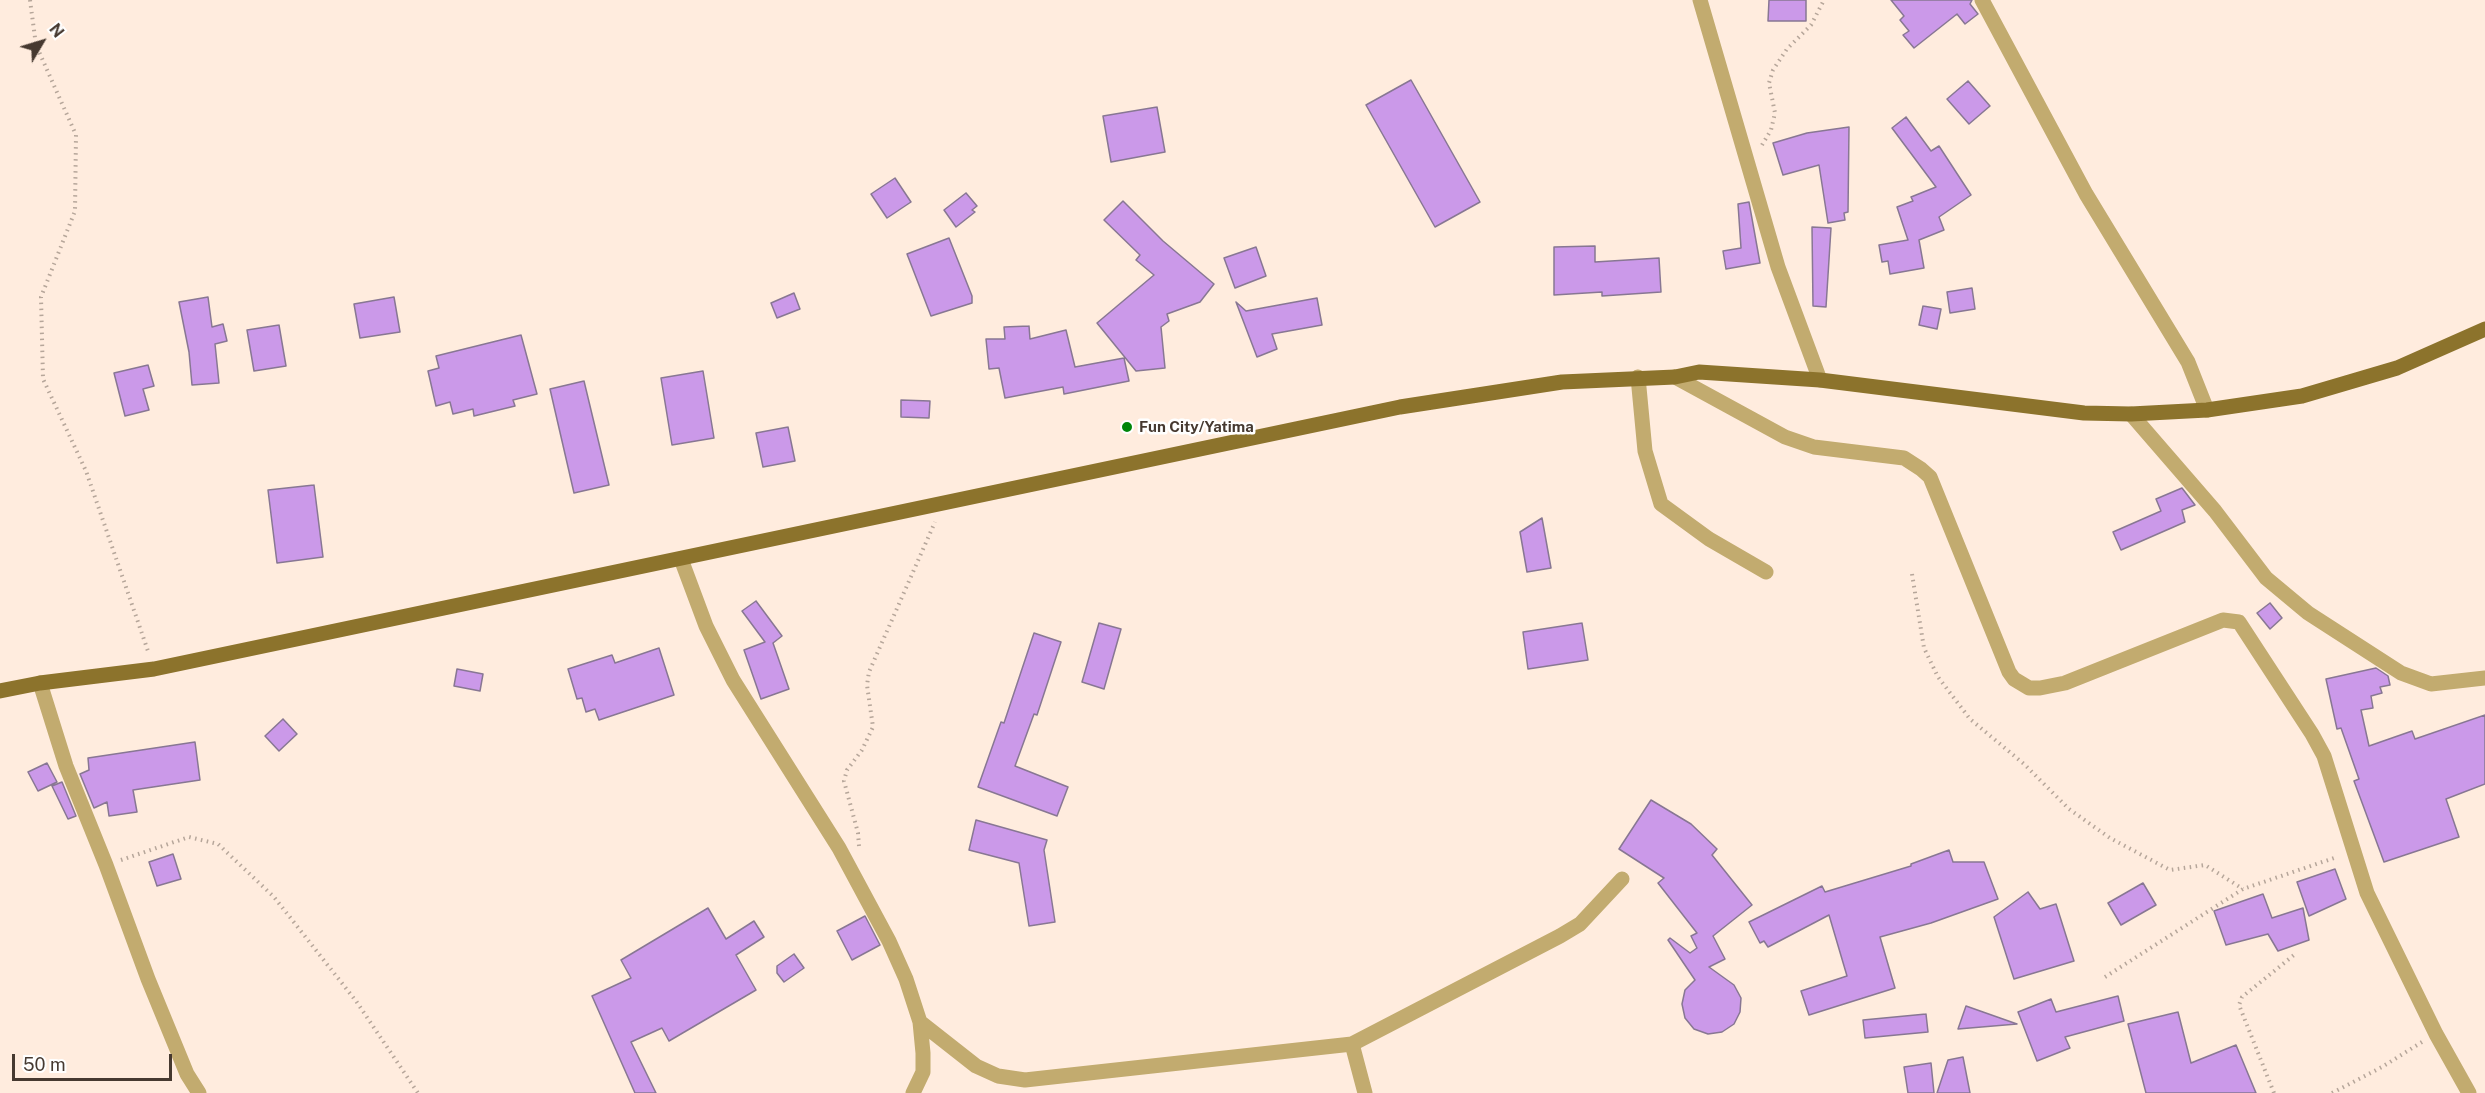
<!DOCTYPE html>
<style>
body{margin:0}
#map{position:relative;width:2485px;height:1093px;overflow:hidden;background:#ffecde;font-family:"Public Sans",sans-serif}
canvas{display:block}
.north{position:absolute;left:12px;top:12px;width:60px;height:60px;-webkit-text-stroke:4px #fff;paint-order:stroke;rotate:52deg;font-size:16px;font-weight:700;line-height:24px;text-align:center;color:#463930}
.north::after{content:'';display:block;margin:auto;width:21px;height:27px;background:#463930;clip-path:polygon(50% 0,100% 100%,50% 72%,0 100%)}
.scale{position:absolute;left:12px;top:1054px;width:160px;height:27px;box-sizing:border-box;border:3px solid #463930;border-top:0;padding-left:8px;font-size:18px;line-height:21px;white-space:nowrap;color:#463930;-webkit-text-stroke:4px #fff;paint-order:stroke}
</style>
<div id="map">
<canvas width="2485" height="1093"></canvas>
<div class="north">N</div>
<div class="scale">50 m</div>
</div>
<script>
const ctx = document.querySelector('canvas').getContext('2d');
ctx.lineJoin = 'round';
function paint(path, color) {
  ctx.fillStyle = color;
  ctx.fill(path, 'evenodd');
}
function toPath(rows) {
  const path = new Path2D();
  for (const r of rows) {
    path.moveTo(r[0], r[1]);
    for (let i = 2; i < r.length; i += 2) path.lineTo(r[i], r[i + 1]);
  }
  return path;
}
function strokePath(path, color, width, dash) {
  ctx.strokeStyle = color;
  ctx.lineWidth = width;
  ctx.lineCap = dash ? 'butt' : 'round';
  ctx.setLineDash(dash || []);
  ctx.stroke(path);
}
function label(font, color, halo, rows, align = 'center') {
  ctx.font = font + ' "Public Sans",sans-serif';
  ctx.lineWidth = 5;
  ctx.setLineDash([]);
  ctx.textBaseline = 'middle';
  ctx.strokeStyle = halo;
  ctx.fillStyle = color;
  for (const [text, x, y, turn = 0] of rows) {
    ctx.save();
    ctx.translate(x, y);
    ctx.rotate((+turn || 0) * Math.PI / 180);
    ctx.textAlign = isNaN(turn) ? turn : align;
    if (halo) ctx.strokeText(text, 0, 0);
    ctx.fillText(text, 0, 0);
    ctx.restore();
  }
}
const building = toPath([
 [1769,0,1806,0,1806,21,1768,21,1769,0],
 [1891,0,1972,0,1970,4,1978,14,1965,24,1957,14,1914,48,1903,35,1909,31,1900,20,1904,16,1891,0],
 [1411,80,1480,202,1435,227,1366,105,1411,80],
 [1968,81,1990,106,1969,124,1947,99,1968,81],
 [1157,107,1165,152,1111,162,1103,116,1157,107],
 [1906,117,1931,151,1939,146,1971,195,1939,217,1944,230,1919,240,1924,268,1890,274,1888,261,1882,262,1879,245,1908,240,1897,207,1913,201,1911,197,1936,187,1892,128,1906,117],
 [1849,127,1848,212,1844,213,1845,220,1828,223,1819,165,1783,175,1773,143,1807,133,1849,127],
 [895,178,911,202,887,218,871,194,895,178],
 [966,193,977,206,972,210,975,212,956,227,944,210,966,193],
 [1123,201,1163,241,1214,284,1200,302,1167,314,1169,321,1161,327,1165,368,1136,371,1097,323,1154,275,1136,260,1140,255,1104,220,1123,201],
 [1749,202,1760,263,1726,269,1723,251,1741,248,1738,204,1749,202],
 [1812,227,1831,228,1826,307,1813,306,1812,227],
 [949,238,972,296,972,303,931,316,907,254,949,238],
 [1595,246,1595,262,1659,258,1661,292,1602,296,1602,292,1554,295,1554,247,1595,246],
 [1256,247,1266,276,1235,288,1224,258,1256,247],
 [1972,288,1975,309,1950,313,1947,292,1972,288],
 [794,293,800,309,777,318,771,303,794,293],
 [208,297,212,327,223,324,227,341,215,344,219,383,192,385,189,352,179,302,208,297],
 [394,297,400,332,360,338,354,304,394,297],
 [1317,298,1322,325,1272,334,1277,349,1257,357,1236,302,1246,311,1317,298],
 [1923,306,1941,309,1937,329,1919,325,1923,306],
 [279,325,286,366,254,371,247,330,279,325],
 [1029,326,1030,339,1066,330,1075,367,1124,358,1129,381,1064,394,1063,387,1005,398,999,368,989,369,986,339,1005,339,1004,327,1029,326],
 [521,335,537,394,513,400,515,406,474,416,473,409,453,414,450,402,436,406,428,371,439,368,436,356,521,335],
 [148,365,154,386,143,389,149,410,125,416,114,373,148,365],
 [703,371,714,438,672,445,661,378,703,371],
 [584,381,609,485,574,493,550,389,584,381],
 [901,400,930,401,929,418,901,417,901,400],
 [788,427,795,461,763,467,756,433,788,427],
 [314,485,323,557,277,563,268,490,314,485],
 [2182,488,2195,505,2182,510,2185,522,2121,550,2113,532,2161,511,2156,499,2182,488],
 [1542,518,1551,568,1527,572,1520,532,1542,518],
 [756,601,782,636,773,643,789,689,761,699,744,650,765,642,742,611,756,601],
 [2270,603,2282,618,2270,629,2257,613,2270,603],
 [1099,623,1121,629,1104,689,1082,682,1099,623],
 [1582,623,1588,660,1528,669,1523,632,1582,623],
 [1034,633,1061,642,1037,715,1034,714,1015,766,1068,787,1057,816,978,787,1001,722,1004,723,1034,633],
 [659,648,674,695,599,720,595,709,586,712,582,698,577,699,568,669,612,655,615,663,659,648],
 [2376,668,2388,676,2390,685,2380,687,2382,693,2371,696,2373,708,2361,710,2369,746,2412,731,2415,739,2485,715,2485,784,2446,799,2459,837,2384,862,2354,781,2359,779,2341,728,2337,729,2326,679,2376,668],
 [457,669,483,674,480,691,454,686,457,669],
 [283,719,297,734,279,751,265,736,283,719],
 [195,742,200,780,133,790,137,812,109,816,107,802,94,808,80,774,89,770,88,758,195,742],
 [47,763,57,782,38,791,28,772,47,763],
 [62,782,76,816,68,819,52,786,62,782],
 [1651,800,1691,824,1717,849,1712,855,1752,905,1713,936,1725,959,1709,967,1734,985,1741,998,1740,1012,1734,1024,1722,1032,1708,1034,1694,1029,1685,1018,1682,1004,1685,990,1695,980,1668,940,1670,938,1690,953,1697,948,1691,936,1697,933,1658,883,1664,878,1619,849,1651,800],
 [976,820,1047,840,1044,850,1055,922,1029,926,1019,863,969,850,976,820],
 [1949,850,1953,862,1984,862,1998,899,1931,923,1880,937,1895,988,1809,1015,1801,991,1847,976,1829,915,1768,947,1764,941,1760,943,1749,922,1822,886,1825,892,1911,866,1911,864,1949,850],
 [173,854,181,879,157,886,149,862,173,854],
 [2335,869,2346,899,2309,916,2297,882,2335,869],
 [2143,883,2156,905,2121,925,2108,903,2143,883],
 [2028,892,2040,909,2056,904,2074,961,2014,979,1994,917,2028,892],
 [2263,894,2272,918,2303,908,2309,940,2278,951,2268,934,2226,945,2214,911,2263,894],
 [708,908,726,939,754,921,764,937,736,955,756,990,669,1041,662,1028,631,1042,656,1093,635,1093,592,996,631,978,621,960,708,908],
 [865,916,880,945,852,960,837,931,865,916],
 [794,954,804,968,784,982,777,973,777,966,794,954],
 [2118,996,2124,1021,2065,1037,2070,1048,2037,1061,2018,1012,2051,999,2056,1012,2118,996],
 [1966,1006,2017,1024,1958,1029,1966,1006],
 [2178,1012,2191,1063,2236,1045,2256,1093,2146,1093,2128,1024,2178,1012],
 [1926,1014,1928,1032,1865,1038,1863,1020,1926,1014],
 [1963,1057,1970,1093,1937,1093,1948,1060,1963,1057],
 [1931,1063,1934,1093,1908,1093,1904,1067,1931,1063]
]);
paint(building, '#cb99e9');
strokePath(building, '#887793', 1.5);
strokePath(toPath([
 [30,0,36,45,76,135,75,211,41,297,43,379,86,471,149,654],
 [1762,145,1771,130,1775,113,1769,83,1773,70,1787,49,1811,25,1824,0],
 [1912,574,1924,648,1938,677,1970,719,2024,764,2069,809,2110,838,2170,870,2205,865,2243,889],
 [859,846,858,833,844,781,847,770,862,750,873,727,867,685,869,672,935,522],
 [121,860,189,837,218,844,274,897,356,1001,418,1093],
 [2105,977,2243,889,2337,857],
 [2274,1093,2239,1005,2242,997,2294,955],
 [2332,1093,2382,1067,2422,1042]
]), '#b6a69a', 4, [1.5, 4.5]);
strokePath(toPath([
 [1700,0,1778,267,1820,380],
 [1982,0,2086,194,2188,362,2207,410],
 [1638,377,1645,451,1661,504,1709,539,1766,572],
 [1675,377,1785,437,1814,447,1904,458,1921,469,1930,477,2009,672,2014,679,2029,688,2040,688,2065,683,2223,620,2239,622,2312,734,2324,756,2367,893,2436,1034,2469,1093],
 [2131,414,2215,511,2266,578,2308,613,2401,673,2431,684,2485,678],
 [681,559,706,626,733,680,839,848,889,941,906,979,920,1022,923,1053,923,1072,913,1093],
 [40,683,66,766,106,865,148,979,187,1074,199,1093],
 [920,1022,976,1066,998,1076,1025,1080,1352,1044,1560,936,1580,924,1622,879],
 [1352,1044,1365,1093]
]), '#c2ab6f', 15);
strokePath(toPath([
 [0,691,40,683,154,669,1400,407,1562,382,1675,377,1699,372,1820,380,2084,413,2131,414,2207,410,2302,396,2397,368,2485,329]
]), '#8c732c', 15);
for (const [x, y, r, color] of [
 [1127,427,6,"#00860a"]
]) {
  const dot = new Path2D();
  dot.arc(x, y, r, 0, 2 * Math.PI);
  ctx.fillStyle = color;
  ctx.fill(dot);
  strokePath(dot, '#fff', 2);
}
label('bold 15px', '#463930', '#fff', [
 ["Fun City/Yatima",1139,427]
], 'left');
</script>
